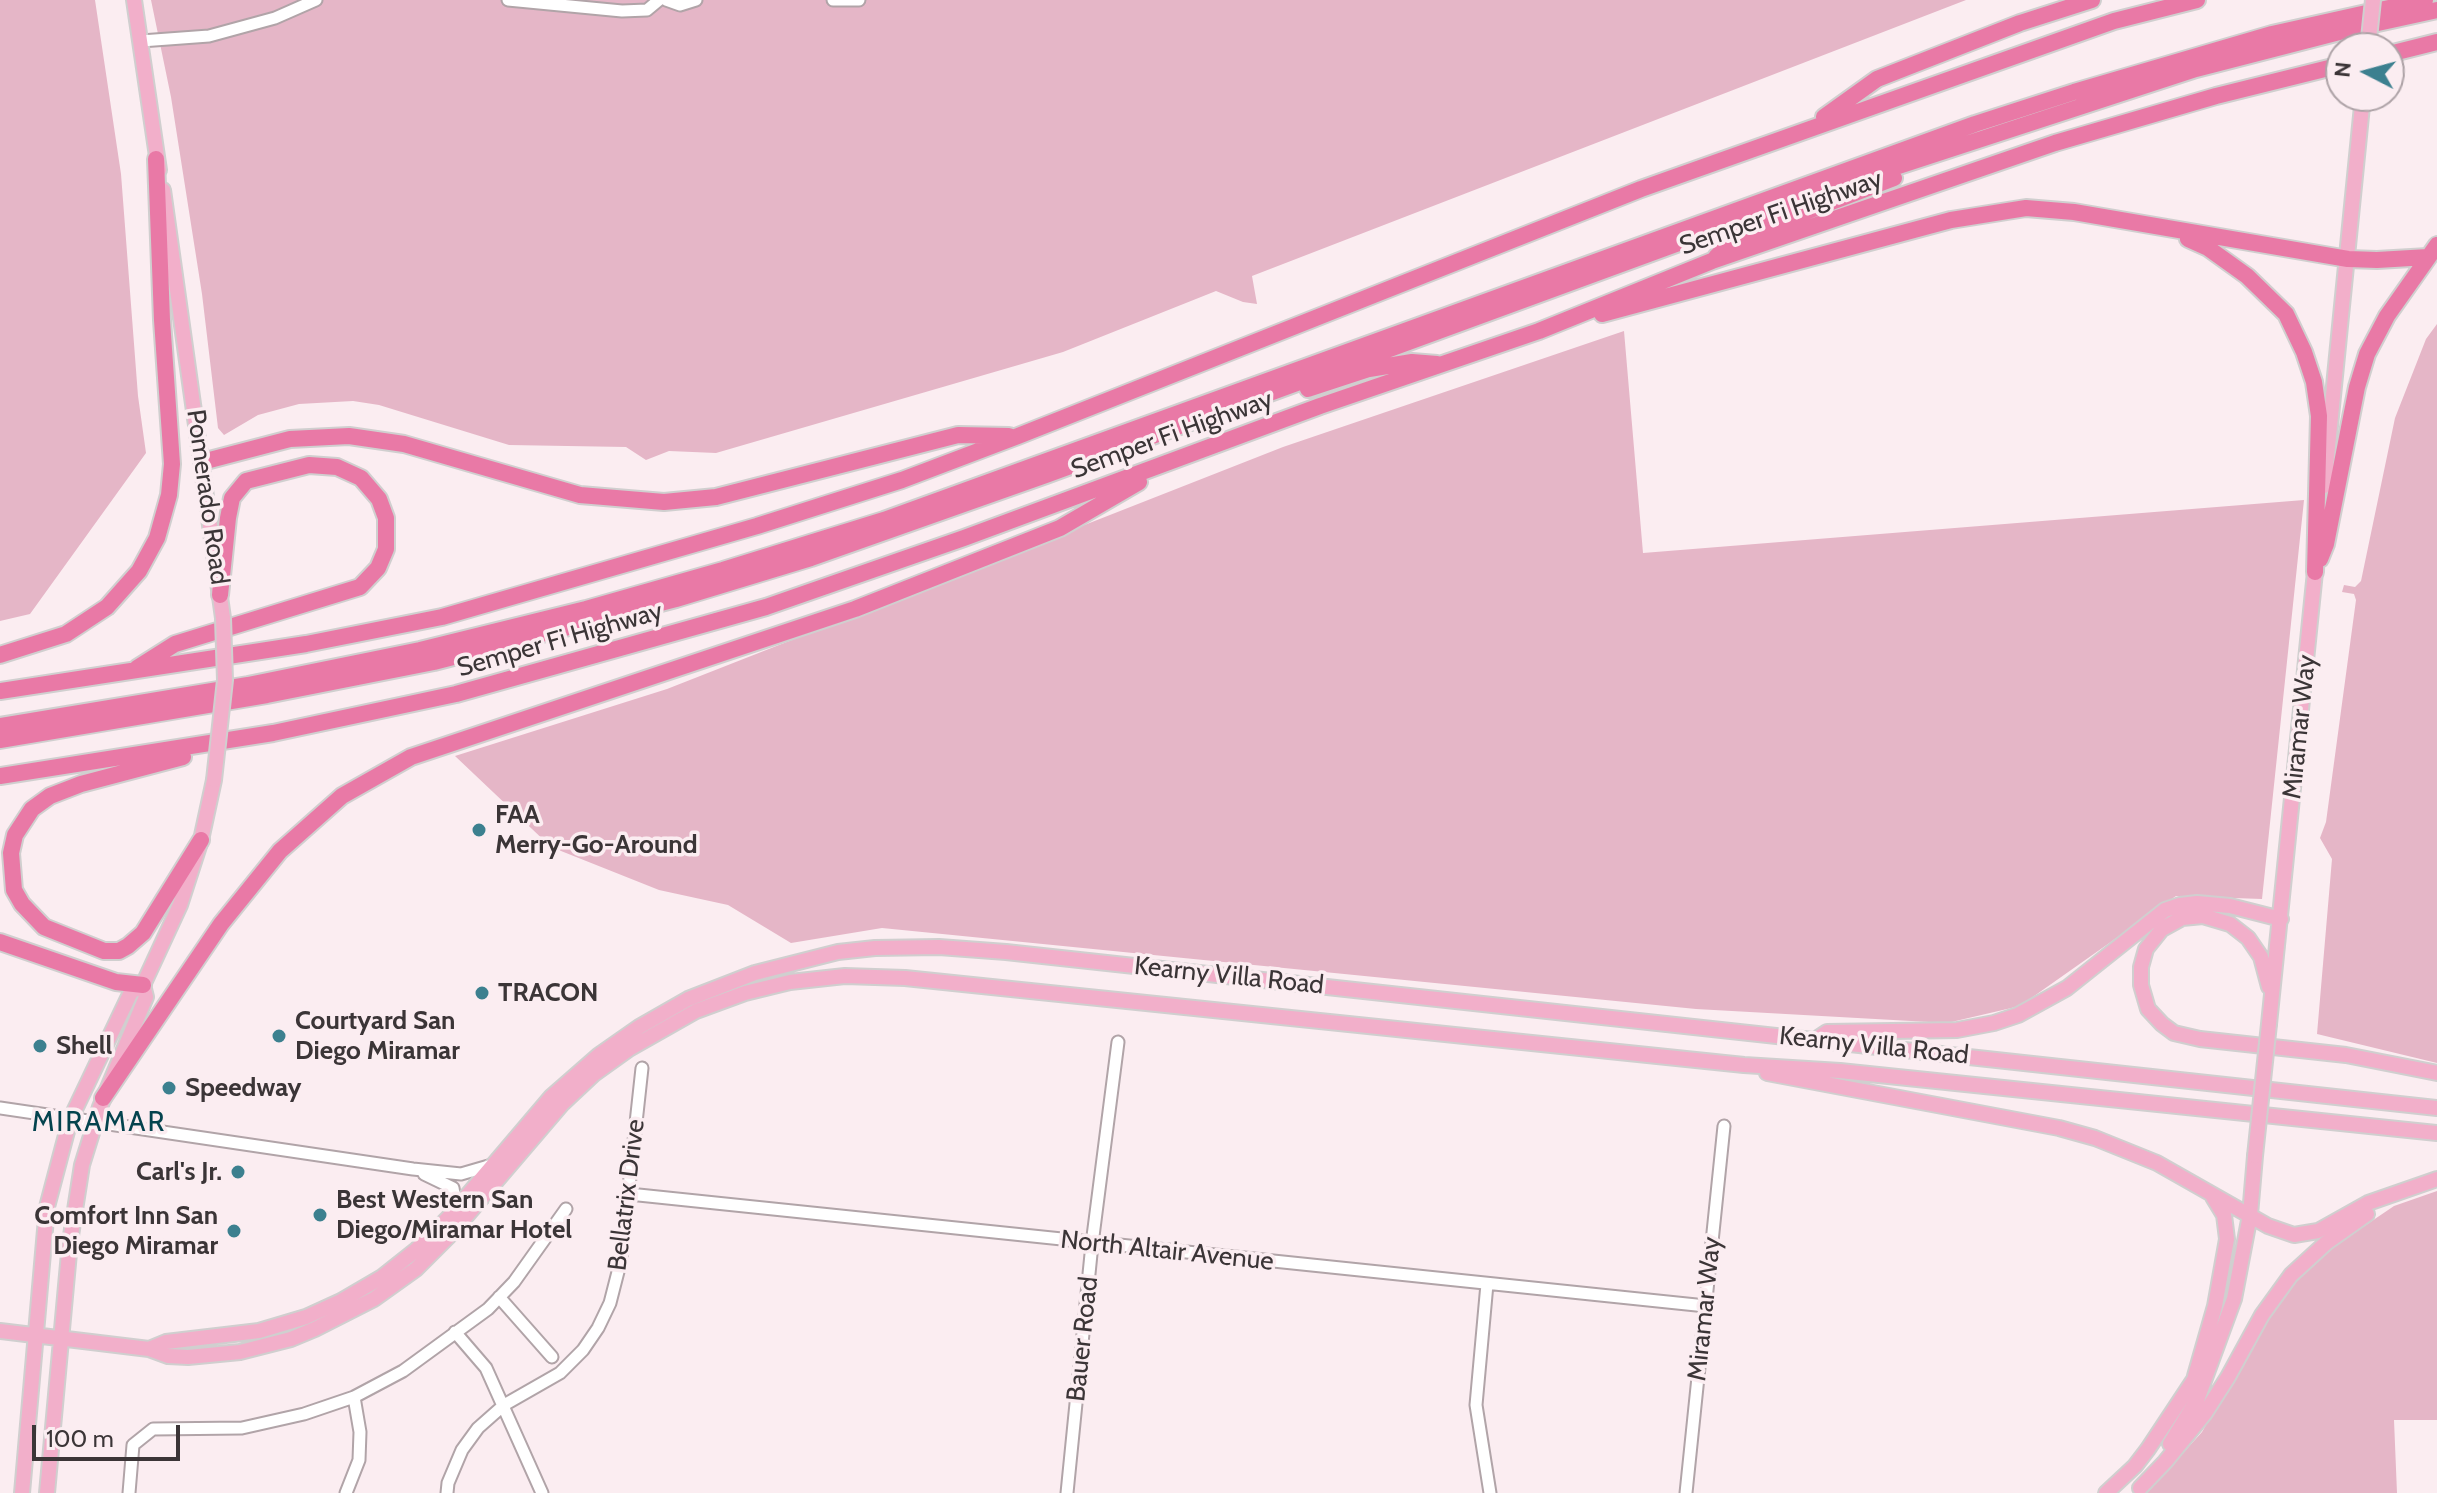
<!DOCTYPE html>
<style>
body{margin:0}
#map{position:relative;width:2437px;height:1493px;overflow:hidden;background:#fbedf1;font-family:Cabin,sans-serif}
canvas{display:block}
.north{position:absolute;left:2325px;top:32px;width:80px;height:80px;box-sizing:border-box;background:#fbedf1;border:2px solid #aea3a7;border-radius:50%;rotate:276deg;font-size:22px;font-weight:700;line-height:32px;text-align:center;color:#3b3537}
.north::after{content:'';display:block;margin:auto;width:28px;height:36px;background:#3c808f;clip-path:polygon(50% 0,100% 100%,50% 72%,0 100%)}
.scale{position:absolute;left:32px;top:1425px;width:148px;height:36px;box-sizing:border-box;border:4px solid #3b3537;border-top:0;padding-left:10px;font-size:24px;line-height:28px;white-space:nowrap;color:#3b3537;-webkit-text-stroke:6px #fbedf1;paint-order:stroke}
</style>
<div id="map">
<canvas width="2437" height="1493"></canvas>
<div class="north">N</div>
<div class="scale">100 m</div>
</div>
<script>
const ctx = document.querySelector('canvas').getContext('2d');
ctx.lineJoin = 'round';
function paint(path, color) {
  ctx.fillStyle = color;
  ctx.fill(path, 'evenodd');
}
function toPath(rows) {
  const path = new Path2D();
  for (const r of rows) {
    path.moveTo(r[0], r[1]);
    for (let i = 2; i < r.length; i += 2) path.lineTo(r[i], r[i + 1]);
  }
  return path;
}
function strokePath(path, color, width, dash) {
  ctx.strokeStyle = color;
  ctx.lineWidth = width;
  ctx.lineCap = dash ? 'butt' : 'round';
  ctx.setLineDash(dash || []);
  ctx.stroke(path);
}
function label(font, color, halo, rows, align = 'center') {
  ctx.font = font + ' Cabin,sans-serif';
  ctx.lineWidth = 7;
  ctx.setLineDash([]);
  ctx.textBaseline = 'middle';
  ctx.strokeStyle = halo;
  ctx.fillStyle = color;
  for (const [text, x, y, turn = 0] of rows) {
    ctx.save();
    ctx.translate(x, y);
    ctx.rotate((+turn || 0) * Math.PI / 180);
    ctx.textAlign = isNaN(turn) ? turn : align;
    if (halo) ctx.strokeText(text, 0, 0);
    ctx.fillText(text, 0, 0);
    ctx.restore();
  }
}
paint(toPath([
 [0,0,95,0,121,174,138,396,146,453,30,614,0,621],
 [151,0,1966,0,1252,276,1257,304,1243,302,1216,291,1063,352,716,453,669,451,646,460,626,447,509,445,379,405,353,401,299,404,258,415,224,435,218,428,202,294,171,97],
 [2437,324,2437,1063,2317,1034,2332,859,2320,838,2326,822,2356,600,2354,594,2342,592,2344,585,2355,587,2361,581,2395,418,2426,339],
 [1624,331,1643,553,2304,500,2262,899,2176,896,2020,1006,1947,1023,1696,1009,882,928,791,943,728,905,659,890,551,847,455,756,667,689,1283,447],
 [2437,1191,2437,1420,2394,1420,2397,1493,2147,1493,2202,1432,2269,1314,2307,1265,2394,1206]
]), '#e5b6c7');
const minor = toPath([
 [508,0,622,11,647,10,659,0],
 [666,0,680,5,696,0],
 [833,0,859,0],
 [141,41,209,36,275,18,316,0],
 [0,1108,413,1169,461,1174,492,1165],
 [424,1174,453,1188,456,1205,453,1210],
 [629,1194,1706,1306],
 [1487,1284,1476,1405,1490,1493],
 [499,1297,552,1357],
 [455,1332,486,1368,542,1493],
 [129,1493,133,1445,153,1429,242,1428,304,1414,354,1397,403,1371,488,1309,514,1282,566,1209],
 [346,1493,359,1460,360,1432,354,1397],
 [447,1493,448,1483,462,1450,478,1428,504,1405,560,1373,583,1350,598,1328,610,1303,621,1260,642,1068],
 [1067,1493,1092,1244,1118,1042],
 [1686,1493,1724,1126]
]);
const major = toPath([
 [134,0,159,170],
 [163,190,223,618],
 [2324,486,2363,96],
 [143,985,180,905,201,840,214,780],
 [2269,987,2261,957,2248,938,2230,924,2203,916,2182,918,2162,929,2146,949,2141,967,2141,985,2148,1009,2162,1024,2174,1033,2200,1039,2346,1055,2437,1073],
 [2269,1024,2316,562],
 [1815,1040,1827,1032,1957,1030,1994,1023,2018,1015,2067,988,2165,910,2180,905,2197,903,2230,906,2281,919],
 [1767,1073,2059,1128,2095,1138,2157,1163,2268,1226,2294,1235,2318,1231,2368,1203,2437,1179],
 [0,1331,149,1349,168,1356,188,1357,240,1352,291,1339,315,1329,374,1299,416,1269,451,1234,562,1104,594,1074,629,1049,696,1011,745,993,790,982,845,976,905,978,1744,1065,1840,1071,2437,1133],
 [149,1349,166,1342,259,1331,306,1317,341,1301,382,1277,416,1250,449,1217,551,1097,599,1055,639,1027,688,999,755,973,838,952,875,948,939,947,1006,952,2437,1108],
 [2195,1376,2215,1306,2227,1239,2224,1215,2213,1197],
 [2170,1444,2197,1400,2234,1299,2250,1215,2255,1156],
 [2140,1488,2165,1462,2205,1413,2228,1377,2262,1315,2291,1275,2326,1243,2367,1214],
 [22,1493,47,1207,70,1120,131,992,143,985],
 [47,1493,70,1242,82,1165,100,1107,146,997,143,985],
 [2106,1493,2135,1466,2148,1449,2201,1369]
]);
const highway = toPath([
 [2389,54,2437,42],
 [1824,117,1877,79,2020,23,2092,0],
 [2188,239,2208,248,2247,276,2286,314,2304,352,2314,382,2319,416,2315,572],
 [1716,257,1735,239,1894,178],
 [1602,314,1951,220,2026,208,2074,212,2348,259,2377,260,2428,257],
 [1308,389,1369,369,1412,362,1437,364],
 [202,462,290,439,349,436,404,444,580,495,664,502,716,497,958,435,1009,436],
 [2320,559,2326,544,2357,387,2367,354,2387,316,2437,245],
 [0,655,66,634,107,607,139,571,157,538,169,495,172,464,162,320,156,159],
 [137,668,175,644,360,587,378,568,386,549,386,518,379,499,361,478,337,467,309,465,246,481,232,498,228,518,220,595],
 [0,691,306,644,442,617,757,526,902,480,1018,436,1641,189,2114,21,2197,0],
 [0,726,248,685,420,650,586,609,723,570,884,520,1975,124,2074,92,2272,34,2425,0],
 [0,740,267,695,434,662,676,599,811,558,1046,475,1807,196,2196,69,2355,28,2437,10],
 [183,757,81,784,50,796,32,809,15,835,11,853,14,890,22,904,44,927,104,951,119,951,128,946,143,933,201,840],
 [0,776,273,733,456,694,766,607,964,538,1320,406,1539,331,1712,261,2055,143,2216,96,2341,65],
 [0,942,116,982,143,985],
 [103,1098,221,924,280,851,342,796,411,757,855,609,1060,528,1139,482]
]);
strokePath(minor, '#b1a4a8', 15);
strokePath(major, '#d0cfcf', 18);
strokePath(highway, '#d0cfcf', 20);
strokePath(minor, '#fff', 11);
strokePath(major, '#f2afca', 14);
strokePath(highway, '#e979a6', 16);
const majorBridge = toPath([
 [2368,48,2373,0],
 [214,780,225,680,223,618],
 [2255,1156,2269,1024]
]);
strokePath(majorBridge, '#d0cfcf', 18, []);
strokePath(majorBridge, '#f2afca', 14);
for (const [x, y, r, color] of [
 [479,830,8,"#3c808f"],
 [482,993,8,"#3c808f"],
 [279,1036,8,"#3c808f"],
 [40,1046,8,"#3c808f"],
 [169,1088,8,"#3c808f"],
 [238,1172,8,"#3c808f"],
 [320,1215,8,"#3c808f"],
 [234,1231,8,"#3c808f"]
]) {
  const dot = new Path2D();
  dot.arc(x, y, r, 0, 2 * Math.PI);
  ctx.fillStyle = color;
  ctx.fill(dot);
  strokePath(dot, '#fbedf1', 3);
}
label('26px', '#3b3537', '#fbedf1', [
 ["Semper Fi Highway",1781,213,-19],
 ["Semper Fi Highway",1172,435,-20],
 ["Pomerado Road",207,497,82],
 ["Semper Fi Highway",560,640,-16],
 ["Miramar Way",2300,727,-84],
 ["Kearny Villa Road",1229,976,6],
 ["Kearny Villa Road",1874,1046,6],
 ["Bellatrix Drive",627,1195,-83],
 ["North Altair Avenue",1167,1251,6],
 ["Miramar Way",1705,1309,-84],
 ["Bauer Road",1083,1339,-84]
]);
label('bold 26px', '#3b3537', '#fbedf1', [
 ["FAA",495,815],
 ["Merry-Go-Around",495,845],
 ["TRACON",498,993],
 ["Courtyard San",295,1021],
 ["Diego Miramar",295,1051],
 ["Shell",56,1046],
 ["Speedway",185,1088],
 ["Carl's Jr.",222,1172,"right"],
 ["Best Western San",336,1200],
 ["Diego/Miramar Hotel",336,1230],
 ["Comfort Inn San",218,1216,"right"],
 ["Diego Miramar",218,1246,"right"]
], 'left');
ctx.letterSpacing = '2px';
label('28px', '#04434e', '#fbedf1', [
 ["MIRAMAR",99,1123]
]);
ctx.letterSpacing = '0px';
</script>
